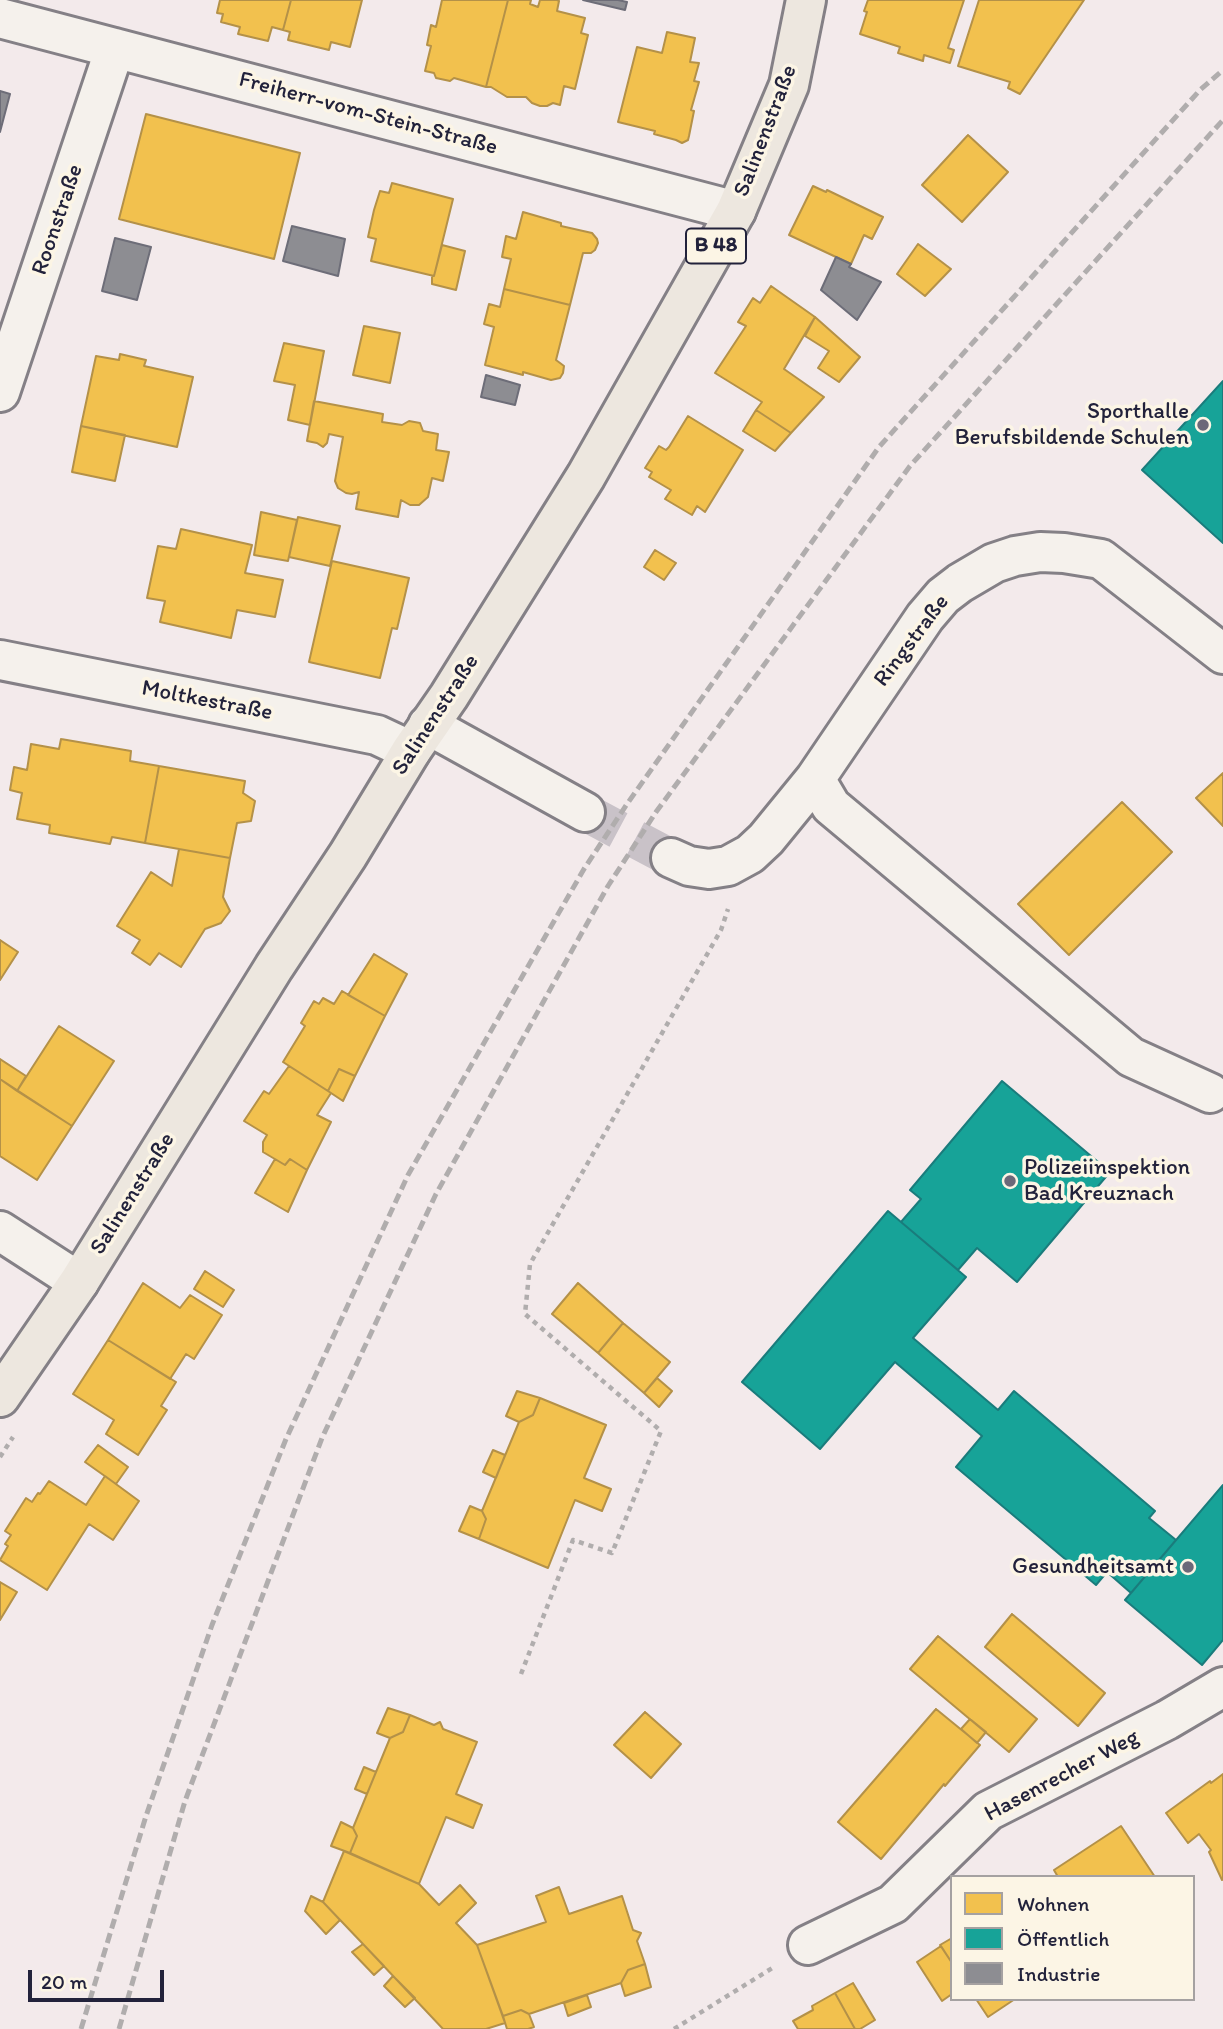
<!DOCTYPE html>
<meta charset="utf-8">
<style>
body{margin:0}
#map{position:relative;width:1223px;height:2029px;overflow:hidden;background:#f3eaeb;font-family:Itim,sans-serif}
canvas{display:block}
.legend{position:absolute;left:950px;top:1875px;width:245px;height:126px;box-sizing:border-box;background:#fcf5e5;border:2px solid #a5a1a1;margin:0;padding:9px 12px;list-style:none;font-size:21px;color:#22223b}
.legend li{display:flex;align-items:center;gap:14px;height:35px}
.legend b{width:35px;border:2px solid #a5a1a1}
.scale{position:absolute;left:28px;top:1970px;width:136px;height:32px;box-sizing:border-box;border:4px solid #22223b;border-top:0;padding-left:9px;font-size:21px;line-height:24px;white-space:nowrap;color:#22223b;-webkit-text-stroke:5px #fcf5e5;paint-order:stroke}
</style>
<div id="map">
<canvas width="1223" height="2029"></canvas>
<ul class="legend">
<li><b style="height:19px;background:#f2c14e"></b>Wohnen</li>
<li><b style="height:19px;background:#17a398"></b>Öffentlich</li>
<li><b style="height:19px;background:#8d8d92"></b>Industrie</li>
</ul>
<div class="scale">20 m</div>
</div>
<script>
const ctx = document.querySelector('canvas').getContext('2d');
ctx.lineJoin = 'round';
function paint(path, color) {
  ctx.fillStyle = color;
  ctx.fill(path, 'evenodd');
}
function toPath(rows) {
  const path = new Path2D();
  for (const r of rows) {
    path.moveTo(r[0], r[1]);
    for (let i = 2; i < r.length; i += 2) path.lineTo(r[i], r[i + 1]);
  }
  return path;
}
function strokePath(path, color, width, dash) {
  ctx.strokeStyle = color;
  ctx.lineWidth = width;
  ctx.lineCap = dash ? 'butt' : 'round';
  ctx.setLineDash(dash || []);
  ctx.stroke(path);
}
function label(font, color, halo, rows, align = 'center') {
  ctx.font = font + ' Itim,sans-serif';
  ctx.lineWidth = 7;
  ctx.setLineDash([]);
  ctx.textBaseline = 'middle';
  ctx.strokeStyle = halo;
  ctx.fillStyle = color;
  for (const [text, x, y, turn = 0] of rows) {
    ctx.save();
    ctx.translate(x, y);
    ctx.rotate((+turn || 0) * Math.PI / 180);
    ctx.textAlign = isNaN(turn) ? turn : align;
    if (halo) ctx.strokeText(text, 0, 0);
    ctx.fillText(text, 0, 0);
    ctx.restore();
  }
}
const homes = toPath([
 [220,0,291,0,283,30,272,27,268,41,238,34,240,27,221,22,223,14,217,13,220,0],
 [291,0,362,0,350,47,331,42,329,50,288,40,290,32,283,30,291,0],
 [442,0,508,0,486,87,454,78,450,81,436,78,434,73,425,71,431,46,427,45,431,25,436,27,442,0],
 [508,0,531,0,530,4,538,7,540,0,557,0,559,1,557,11,585,18,581,33,588,35,575,89,564,86,560,105,553,103,547,106,540,106,532,103,526,97,507,97,491,87,486,87,508,0],
 [868,0,964,0,948,48,954,50,950,63,924,55,923,61,898,53,900,47,860,34,867,12,864,11,868,0],
 [979,0,1084,0,1020,94,1008,88,1010,82,958,66,979,0],
 [667,32,695,38,690,62,699,63,694,81,699,82,691,110,694,111,689,136,688,140,682,143,676,140,654,134,655,131,618,122,637,47,662,53,667,32],
 [146,114,300,153,274,259,119,219,146,114],
 [968,135,1008,172,962,222,922,185,968,135],
 [392,183,453,199,434,276,371,261,376,239,368,237,374,210,380,191,389,193,392,183],
 [813,186,826,192,827,190,883,217,872,239,864,235,851,264,789,235,813,186],
 [523,212,561,223,561,226,592,233,597,239,598,243,595,250,591,253,583,253,570,305,504,289,511,259,502,257,506,236,516,239,523,212],
 [918,244,951,269,925,296,897,274,918,244],
 [442,245,465,251,456,290,432,284,432,276,434,276,442,245],
 [771,286,815,317,784,369,824,397,791,433,756,410,762,402,715,373,746,326,738,322,753,298,760,303,771,286],
 [504,289,570,305,556,360,564,366,563,373,560,378,551,380,523,372,523,375,485,365,494,327,484,324,489,304,500,307,504,289],
 [815,317,860,357,839,382,818,368,829,351,805,336,815,317],
 [364,326,400,333,390,383,353,375,364,326],
 [284,343,324,351,310,425,288,420,295,385,274,381,284,343],
 [120,354,146,360,144,366,193,377,177,447,81,426,96,356,119,360,120,354],
 [314,401,383,414,382,422,402,425,409,421,420,423,423,431,438,434,436,450,449,452,443,481,432,478,428,497,419,505,410,505,401,500,398,517,356,509,359,492,352,494,346,493,338,488,335,481,343,437,329,434,327,443,323,447,317,443,307,441,314,401],
 [756,410,791,433,775,451,743,431,756,410],
 [688,416,743,450,705,512,697,506,692,515,665,499,671,490,649,477,652,472,645,468,659,446,666,450,669,447,688,416],
 [81,426,125,435,115,481,72,472,81,426],
 [261,512,297,520,288,561,254,555,261,512],
 [298,517,340,526,330,566,289,557,298,517],
 [181,529,252,545,245,573,283,580,275,617,237,610,231,638,160,622,165,601,147,598,158,546,176,549,181,529],
 [655,550,676,563,664,580,644,567,655,550],
 [332,561,409,578,397,629,392,628,380,678,309,662,332,561],
 [61,739,131,751,130,761,159,766,145,843,112,837,110,844,49,833,50,825,17,819,22,793,10,790,14,767,27,770,31,744,59,749,61,739],
 [159,766,245,781,243,793,255,801,251,821,237,823,230,858,145,843,159,766],
 [1223,773,1223,826,1196,798,1223,773],
 [1122,802,1172,852,1069,955,1018,904,1122,802],
 [179,849,230,858,223,897,230,911,221,923,205,929,181,967,159,953,150,965,132,953,140,940,117,926,151,872,172,886,179,849],
 [0,940,18,952,0,980,0,940],
 [374,954,407,974,385,1016,348,995,374,954],
 [342,991,385,1016,355,1076,339,1069,328,1091,283,1062,305,1026,301,1023,314,1001,319,1004,323,998,334,1004,342,991],
 [59,1026,114,1061,72,1126,17,1091,59,1026],
 [0,1059,26,1076,17,1091,0,1079,0,1059],
 [289,1066,331,1093,317,1115,331,1122,307,1170,290,1159,285,1165,263,1152,263,1142,267,1135,244,1121,264,1091,269,1094,289,1066],
 [339,1069,355,1076,343,1101,328,1091,339,1069],
 [0,1079,72,1126,37,1180,0,1156,0,1079],
 [275,1159,285,1165,290,1159,307,1170,288,1212,255,1193,275,1159],
 [205,1271,234,1290,223,1307,194,1289,205,1271],
 [143,1283,180,1308,190,1295,222,1315,194,1359,186,1354,170,1379,108,1340,143,1283],
 [578,1283,623,1323,598,1353,552,1314,578,1283],
 [623,1323,670,1362,644,1393,598,1353,623,1323],
 [108,1340,176,1382,161,1406,167,1410,138,1455,106,1434,114,1420,73,1394,108,1340],
 [657,1378,672,1391,659,1407,644,1393,657,1378],
 [517,1391,540,1398,533,1415,519,1422,506,1416,517,1391],
 [540,1398,606,1425,584,1478,611,1489,602,1511,575,1500,548,1568,479,1539,486,1519,482,1511,519,1422,533,1415,540,1398],
 [98,1445,128,1467,116,1484,85,1462,98,1445],
 [493,1450,505,1455,496,1478,483,1472,493,1450],
 [105,1476,139,1501,113,1540,89,1524,47,1590,0,1560,8,1546,5,1544,11,1535,5,1531,26,1498,32,1502,38,1493,40,1494,49,1481,86,1505,105,1476],
 [470,1506,482,1511,486,1519,479,1539,459,1531,470,1506],
 [0,1582,17,1592,0,1620,0,1582],
 [1012,1614,1105,1693,1078,1726,985,1647,1012,1614],
 [938,1636,1037,1719,1009,1752,910,1669,938,1636],
 [388,1708,410,1715,403,1732,390,1738,377,1733,388,1708],
 [936,1709,980,1745,945,1786,944,1784,881,1859,838,1822,936,1709],
 [645,1712,681,1744,651,1778,614,1745,645,1712],
 [410,1715,434,1725,440,1722,443,1729,477,1742,456,1794,482,1805,473,1828,446,1817,419,1884,350,1853,357,1836,353,1828,390,1738,403,1732,410,1715],
 [970,1719,986,1732,977,1743,961,1729,970,1719],
 [364,1767,376,1772,367,1794,355,1789,364,1767],
 [1223,1774,1223,1879,1222,1880,1209,1852,1211,1850,1199,1834,1188,1843,1166,1813,1210,1781,1211,1783,1223,1774],
 [341,1822,353,1828,357,1836,350,1853,331,1846,341,1822],
 [1121,1826,1155,1877,1058,1877,1054,1870,1121,1826],
 [344,1851,419,1884,439,1905,460,1885,476,1903,456,1923,477,1945,505,2023,486,2029,443,2029,363,1944,323,1902,344,1851],
 [559,1887,569,1914,622,1896,633,1930,641,1933,637,1941,645,1964,628,1970,621,1983,529,2014,521,2010,503,2016,477,1945,546,1922,536,1896,559,1887],
 [311,1896,323,1902,340,1920,326,1934,305,1911,311,1896],
 [952,1938,952,1963,940,1945,952,1938],
 [363,1944,384,1966,374,1975,352,1952,363,1944],
 [941,1946,952,1963,952,1994,942,2001,917,1962,941,1946],
 [645,1964,651,1987,625,1996,621,1983,628,1970,645,1964],
 [393,1976,415,1998,405,2007,384,1986,393,1976],
 [853,1983,875,2020,860,2029,855,2029,835,1993,853,1983],
 [835,1993,855,2029,798,2029,793,2021,813,2010,812,2006,835,1993],
 [587,1995,591,2007,568,2016,564,2003,587,1995],
 [976,1999,1015,1999,988,2017,976,1999],
 [521,2010,529,2014,534,2027,528,2029,507,2029,503,2016,521,2010]
]);
paint(homes, '#f2c14e');
strokePath(homes, '#b49148', 2);
const public = toPath([
 [1223,381,1223,543,1142,470,1223,381],
 [1002,1081,1110,1172,1017,1282,977,1248,958,1270,901,1222,921,1199,910,1190,1002,1081],
 [888,1211,966,1277,913,1338,998,1410,1014,1391,1155,1511,1149,1518,1176,1540,1131,1593,1107,1572,1096,1585,956,1467,982,1436,895,1362,820,1449,742,1382,888,1211],
 [1223,1485,1223,1640,1202,1665,1125,1600,1223,1485]
]);
paint(public, '#17a398');
strokePath(public, '#1a7c7c', 2);
const industry = toPath([
 [583,0,618,0,627,2,625,10,583,0],
 [0,91,10,94,0,132,0,91],
 [292,226,345,239,338,276,283,261,292,226],
 [115,238,151,247,137,300,102,291,115,238],
 [836,257,851,264,849,267,881,282,857,320,821,290,836,257],
 [486,375,520,385,515,405,481,397,486,375]
]);
paint(industry, '#8d8d92');
strokePath(industry, '#6d6d78', 2);
strokePath(toPath([
 [585,812,671,858]
]), '#c9c2c8', 38, [38, 19]);
const minor = toPath([
 [0,18,736,211],
 [0,392,115,48],
 [0,660,377,735,411,751],
 [428,725,585,812],
 [815,779,831,806,1131,1057,1210,1093],
 [671,858,689,866,709,869,728,866,750,854,766,839,815,779,925,617,943,596,960,583,994,563,1015,556,1040,552,1064,553,1101,559,1223,654],
 [0,1231,79,1282],
 [808,1945,893,1904,988,1811,1167,1720,1223,1687]
]);
const major = toPath([
 [0,1397,79,1282,274,967,348,855,411,751,449,696,586,476,736,211,789,85,806,0]
]);
strokePath(minor, '#848086', 44);
strokePath(major, '#848086', 44);
strokePath(toPath([
 [0,1457,13,1437],
 [521,1674,573,1540,612,1553,661,1431,525,1314,530,1264,721,930,728,909],
 [674,2029,774,1967]
]), '#b0adad', 4.5, [5, 5]);
strokePath(minor, '#f5f1ec', 38);
strokePath(major, '#ede7df', 38);
strokePath(toPath([
 [81,2029,146,1816,212,1625,286,1439,408,1175,584,869,627,804,879,447,1200,90,1223,70],
 [119,2029,185,1801,322,1438,436,1194,608,886,656,812,910,466,1223,120]
]), '#b0adad', 5, [10, 5]);
for (const [x, y, r, color] of [
 [1203,425,7,"#6b6879"],
 [1010,1181,7,"#6b6879"],
 [1188,1567,7,"#6b6879"]
]) {
  const dot = new Path2D();
  dot.arc(x, y, r, 0, 2 * Math.PI);
  ctx.fillStyle = color;
  ctx.fill(dot);
  strokePath(dot, '#fcf5e5', 2.5);
}
for (const [x, y, w] of [
 [716,246,60]
]) {
  const box = new Path2D();
  box.roundRect(x - w / 2, y - 17.5, w, 35, 5);
  ctx.fillStyle = '#fcf5e5';
  ctx.fill(box);
  strokePath(box, '#22223b', 2);
}
label('bold 21px', '#22223b', null, [
 ["B 48",716,246]
]);
label('23px', '#22223b', '#fcf5e5', [
 ["Freiherr-vom-Stein-Straße",368,114,15],
 ["Salinenstraße",766,131,-69],
 ["Roonstraße",58,220,-71],
 ["Ringstraße",912,641,-53],
 ["Moltkestraße",207,701,11],
 ["Salinenstraße",436,715,-57],
 ["Salinenstraße",133,1194,-58],
 ["Hasenrecher Weg",1062,1776,-28]
]);
label('23px', '#22223b', '#fcf5e5', [
 ["Sporthalle",1189,412],
 ["Berufsbildende Schulen",1189,438],
 ["Polizeiinspektion",1024,1168,"left"],
 ["Bad Kreuznach",1024,1194,"left"],
 ["Gesundheitsamt",1174,1567]
], 'right');
</script>
